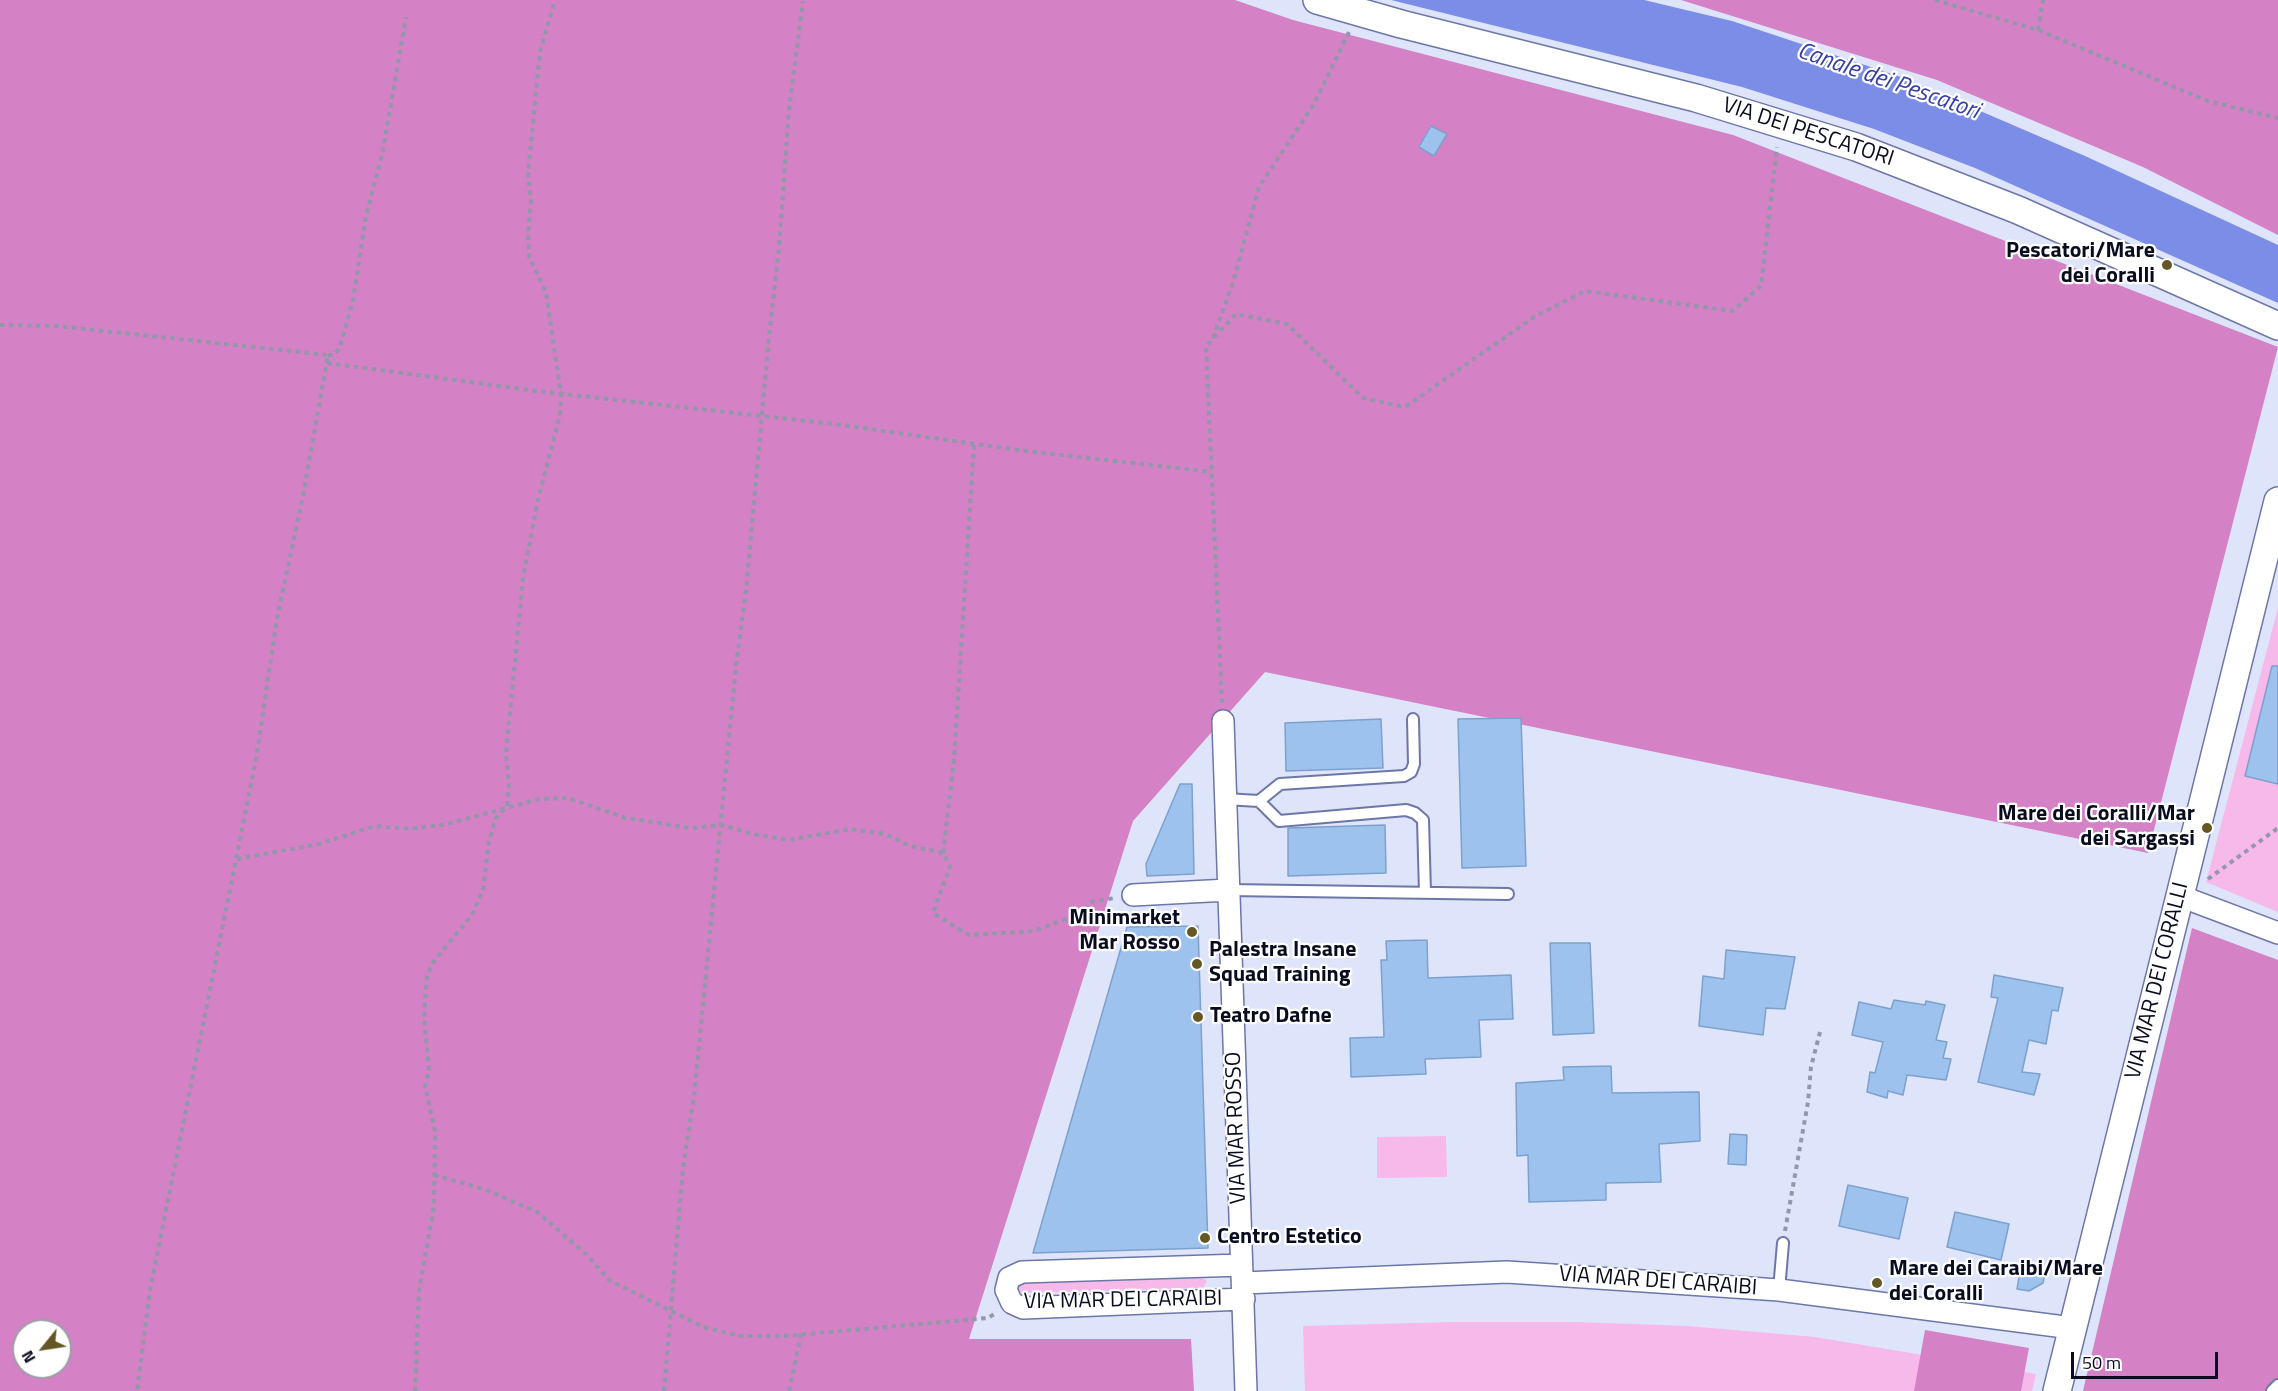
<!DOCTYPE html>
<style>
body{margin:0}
#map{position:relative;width:2278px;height:1391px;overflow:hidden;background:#dee4fa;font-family:"Titillium Web",sans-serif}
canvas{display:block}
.north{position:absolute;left:12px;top:1319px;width:60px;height:60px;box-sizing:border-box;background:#fff;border:2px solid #9d9ea5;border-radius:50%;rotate:240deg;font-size:16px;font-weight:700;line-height:24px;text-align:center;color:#090c1e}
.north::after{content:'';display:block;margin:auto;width:21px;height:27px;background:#655724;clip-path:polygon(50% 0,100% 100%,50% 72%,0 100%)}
.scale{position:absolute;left:2071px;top:1352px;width:147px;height:27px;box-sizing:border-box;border:3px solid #090c1e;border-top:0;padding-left:8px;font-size:18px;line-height:21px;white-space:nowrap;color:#090c1e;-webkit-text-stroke:4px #fff;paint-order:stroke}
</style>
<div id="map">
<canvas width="2278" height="1391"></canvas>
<div class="north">N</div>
<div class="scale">50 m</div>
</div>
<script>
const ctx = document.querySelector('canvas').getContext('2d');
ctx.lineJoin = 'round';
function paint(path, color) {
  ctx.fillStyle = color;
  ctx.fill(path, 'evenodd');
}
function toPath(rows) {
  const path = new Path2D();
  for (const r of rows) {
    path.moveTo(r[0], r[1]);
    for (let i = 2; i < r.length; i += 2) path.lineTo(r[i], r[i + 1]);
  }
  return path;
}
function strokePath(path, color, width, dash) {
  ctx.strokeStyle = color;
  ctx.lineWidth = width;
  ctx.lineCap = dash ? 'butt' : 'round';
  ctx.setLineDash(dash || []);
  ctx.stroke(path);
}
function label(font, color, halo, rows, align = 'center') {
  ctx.font = font + ' "Titillium Web",sans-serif';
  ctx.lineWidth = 4.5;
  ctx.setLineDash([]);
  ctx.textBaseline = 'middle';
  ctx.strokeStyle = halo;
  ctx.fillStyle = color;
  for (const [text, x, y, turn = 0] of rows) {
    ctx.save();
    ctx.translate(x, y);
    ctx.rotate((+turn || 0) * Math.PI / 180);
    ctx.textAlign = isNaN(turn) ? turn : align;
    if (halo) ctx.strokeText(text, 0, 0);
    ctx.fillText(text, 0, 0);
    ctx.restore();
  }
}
paint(toPath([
 [2278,608,2278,912,2206,882],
 [1446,1136,1447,1177,1377,1178,1377,1137],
 [1202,1278,1207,1281,1203,1288,1022,1293,1017,1290,1017,1286,1021,1283],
 [1451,1322,1577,1322,1688,1326,1815,1337,2036,1374,2032,1391,1305,1391,1303,1326]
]), '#f7b8ea');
paint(toPath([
 [0,0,1235,0,1293,20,1733,135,2278,347,2148,853,1265,672,1133,821,969,1339,1191,1339,1194,1391,0,1391],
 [24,1331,60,1331,60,1367,24,1367],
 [1681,0,2278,0,2278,235,2143,167,1937,80],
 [2192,928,2278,960,2278,1391,2083,1391],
 [1925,1330,2029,1348,2021,1391,1914,1391]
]), '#d481c6');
paint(toPath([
 [1391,0,1644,0,1732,21,1901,77,2085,156,2278,245,2278,303,1975,168,1874,129,1742,87]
]), '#7b8de7');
const building = toPath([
 [1431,126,1447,134,1434,156,1419,147,1431,126],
 [2272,666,2278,666,2278,784,2245,776,2272,666],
 [1521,718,1526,866,1462,868,1458,719,1521,718],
 [1381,719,1383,768,1286,771,1285,723,1381,719],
 [1180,784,1192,784,1194,874,1147,876,1146,864,1180,784],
 [1385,825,1386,873,1288,876,1288,828,1385,825],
 [1198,926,1208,1248,1033,1253,1127,927,1198,926],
 [1427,940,1428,978,1511,975,1513,1019,1479,1020,1481,1057,1425,1059,1426,1074,1351,1077,1350,1038,1384,1037,1381,960,1387,960,1386,941,1427,940],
 [1550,943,1590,943,1594,1033,1553,1035,1550,943],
 [1726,950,1795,957,1785,1009,1766,1008,1763,1035,1699,1026,1703,976,1724,979,1726,950],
 [1994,975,2063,988,2058,1011,2052,1010,2046,1044,2029,1040,2022,1072,2040,1074,2034,1095,1978,1082,1998,998,1991,997,1994,975],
 [1894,1000,1925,1005,1926,1001,1945,1005,1936,1040,1947,1042,1943,1058,1951,1059,1946,1080,1907,1075,1903,1095,1888,1091,1887,1098,1867,1092,1870,1072,1875,1073,1883,1042,1852,1035,1859,1002,1891,1009,1894,1000],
 [1611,1066,1612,1093,1699,1092,1700,1141,1659,1144,1661,1182,1606,1183,1606,1200,1529,1202,1528,1155,1517,1156,1516,1083,1564,1080,1563,1067,1611,1066],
 [1730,1134,1747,1135,1746,1165,1728,1164,1730,1134],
 [1848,1185,1908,1198,1899,1239,1839,1226,1848,1185],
 [1955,1212,2009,1224,2001,1260,1947,1247,1955,1212],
 [2021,1264,2046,1268,2043,1283,2029,1291,2017,1289,2021,1264]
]);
paint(building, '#9ec2ee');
strokePath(building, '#7da1cc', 1.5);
const service = toPath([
 [1225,799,1259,801,1279,821,1406,810,1415,813,1423,820,1425,893],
 [1259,801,1280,784,1404,776,1411,772,1414,764,1413,719],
 [1228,890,1508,894],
 [1779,1290,1783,1243],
 [2272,1391,2278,1385]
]);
const minor = toPath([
 [1223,721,1246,1391],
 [1133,895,1228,890],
 [2180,896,2278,933],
 [1241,1265,1022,1272,1009,1278,1006,1290,1012,1303,1023,1308,1244,1299],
 [1243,1283,1507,1272,1779,1290,2072,1328]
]);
const tertiary = toPath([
 [1317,0,1401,24,1696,98,1856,147,2018,210,2278,326],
 [2057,1391,2278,501]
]);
strokePath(service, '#6c77a7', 14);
strokePath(minor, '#6c77a7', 24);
strokePath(tertiary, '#6c77a7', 30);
strokePath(toPath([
 [1935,0,2038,30,2208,101,2278,118],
 [2038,30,2043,0],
 [0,325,57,326,328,355,302,501,277,618,256,759,150,1290,137,1391],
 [1213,338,1234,279,1259,187,1314,104,1349,32],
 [328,355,334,355,340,347,353,300,366,216,382,155,406,17],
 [327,363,537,391,834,424,1018,450,1212,472],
 [1222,703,1206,346,1236,314,1287,324,1363,398,1405,407,1534,317,1585,291,1733,311,1761,286,1777,147],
 [943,853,954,760,974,444],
 [237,859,319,844,375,826,410,829,447,824,539,799,568,798,626,818,691,828,722,825,752,834,789,840,850,829,885,834,910,846,943,853,950,866,933,913,969,935,1034,931,1085,912,1090,902,1115,898],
 [2208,879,2278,828],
 [434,1175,484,1189,537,1212,586,1254,609,1280,703,1327,741,1336,784,1336,988,1318,996,1313],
 [1785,1231,1808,1102,1811,1067,1820,1032],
 [415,1391,419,1290,434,1207,435,1131,425,1086,429,1070,424,1018,427,975,434,961,472,915,483,890,489,841,496,818,507,806,509,786,506,753,523,578,538,499,560,415,561,394,546,293,529,256,528,233,531,201,528,174,540,52,555,0],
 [664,1391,683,1168,694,1097,736,666,746,591,769,337,779,248,789,109,803,1],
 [789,1391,801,1334]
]), '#9297ab', 4, [4.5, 4.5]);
strokePath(service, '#fff', 10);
strokePath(minor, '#fff', 21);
strokePath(tertiary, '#fff', 27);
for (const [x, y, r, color] of [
 [2167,265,6,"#655724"],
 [2207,828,6,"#655724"],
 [1192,932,6,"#655724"],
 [1197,964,6,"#655724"],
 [1198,1017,6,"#655724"],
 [1205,1238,6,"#655724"],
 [1877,1283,6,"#655724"]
]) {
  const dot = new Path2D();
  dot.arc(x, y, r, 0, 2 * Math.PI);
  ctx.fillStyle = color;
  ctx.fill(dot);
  strokePath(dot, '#fff', 2);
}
label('22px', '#090c1e', '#fff', [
 ["VIA DEI PESCATORI",1808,133,18],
 ["VIA MAR DEI CORALLI",2158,981,-76],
 ["VIA MAR ROSSO",1237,1128,-92],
 ["VIA MAR DEI CARAIBI",1658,1282,4],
 ["VIA MAR DEI CARAIBI",1123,1301,-1]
]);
label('bold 22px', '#090c1e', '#fff', [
 ["Pescatori/Mare",2155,252,"right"],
 ["dei Coralli",2155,277,"right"],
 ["Mare dei Coralli/Mar",2195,815,"right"],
 ["dei Sargassi",2195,840,"right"],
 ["Minimarket",1180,919,"right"],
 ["Mar Rosso",1180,944,"right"],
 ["Palestra Insane",1209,951],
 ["Squad Training",1209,976],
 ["Teatro Dafne",1210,1017],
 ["Centro Estetico",1217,1238],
 ["Mare dei Caraibi/Mare",1889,1270],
 ["dei Coralli",1889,1295]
], 'left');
label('italic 24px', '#363ea6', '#fff', [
 ["Canale dei Pescatori",1888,82,19]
]);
</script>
